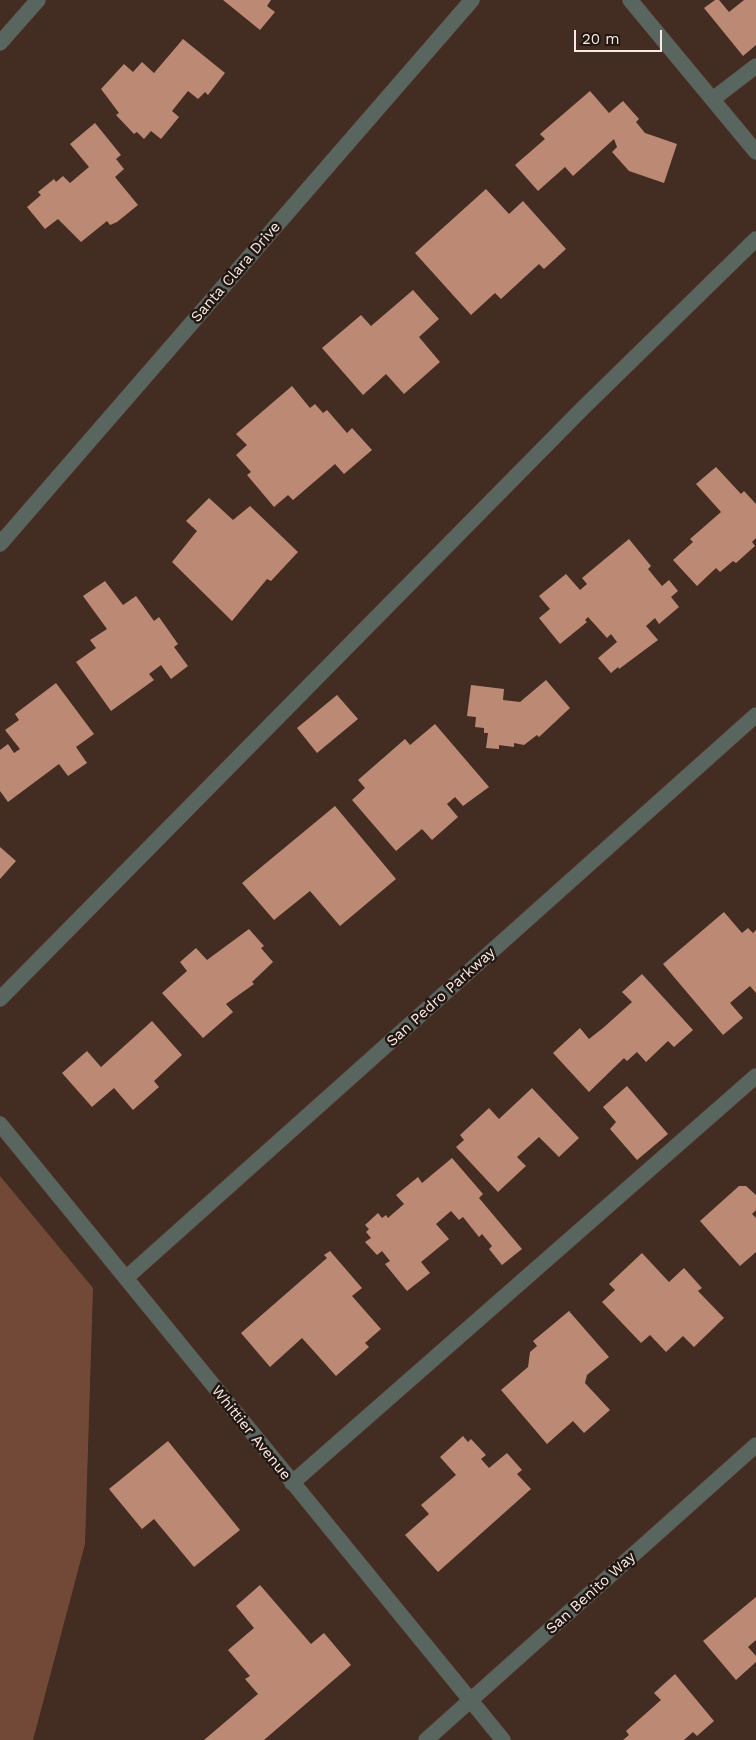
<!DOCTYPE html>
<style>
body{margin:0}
#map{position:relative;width:756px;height:1740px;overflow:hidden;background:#432c21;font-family:"Work Sans",sans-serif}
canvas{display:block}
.scale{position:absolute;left:574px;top:30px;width:88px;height:22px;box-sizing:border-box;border:2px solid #faeae3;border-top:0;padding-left:6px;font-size:15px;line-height:18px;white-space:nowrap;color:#faeae3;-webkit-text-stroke:4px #221712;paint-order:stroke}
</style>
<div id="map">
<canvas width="756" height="1740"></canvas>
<div class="scale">20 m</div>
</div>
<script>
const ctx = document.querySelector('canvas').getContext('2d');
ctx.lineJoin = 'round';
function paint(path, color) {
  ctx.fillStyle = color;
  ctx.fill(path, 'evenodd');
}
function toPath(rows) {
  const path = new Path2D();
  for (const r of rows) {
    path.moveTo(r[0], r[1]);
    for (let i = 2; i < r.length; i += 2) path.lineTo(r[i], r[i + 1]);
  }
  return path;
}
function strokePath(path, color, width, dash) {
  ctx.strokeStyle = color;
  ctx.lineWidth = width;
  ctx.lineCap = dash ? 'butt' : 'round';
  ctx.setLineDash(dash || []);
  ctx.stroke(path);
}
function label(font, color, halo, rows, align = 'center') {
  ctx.font = font + ' "Work Sans",sans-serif';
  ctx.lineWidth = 5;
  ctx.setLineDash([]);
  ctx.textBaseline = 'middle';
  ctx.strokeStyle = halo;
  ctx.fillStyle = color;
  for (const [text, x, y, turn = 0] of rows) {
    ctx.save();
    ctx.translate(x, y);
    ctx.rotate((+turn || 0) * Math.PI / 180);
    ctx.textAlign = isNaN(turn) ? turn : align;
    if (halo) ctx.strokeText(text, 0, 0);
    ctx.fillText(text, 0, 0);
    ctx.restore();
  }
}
paint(toPath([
 [0,1176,93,1288,85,1544,33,1740,0,1740]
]), '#724936');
paint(toPath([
 [223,0,271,0,267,6,275,12,260,30],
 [715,0,719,0,729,12,744,0,756,0,756,45,743,56,704,8],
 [183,39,225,73,208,95,205,92,198,99,188,91,172,111,179,117,161,139,151,131,144,139,137,132,134,134,116,115,119,113,101,89,124,64,133,72,142,62,154,73],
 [590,91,609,113,623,101,639,119,636,122,645,133,677,144,664,183,629,171,612,152,617,147,614,139,573,176,565,167,538,191,515,165,545,139,540,134],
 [95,123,121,155,116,159,124,169,115,177,138,205,117,222,110,225,107,221,81,242,58,219,45,229,27,207,41,195,38,192,54,179,56,182,63,176,70,183,89,167,70,144],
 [486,189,509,214,523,201,566,249,544,269,539,264,501,299,495,293,471,315,415,253],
 [413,290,439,319,419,337,440,362,404,394,386,374,363,395,322,348,361,315,371,326],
 [292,386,310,408,315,404,323,413,327,410,347,433,352,428,372,450,344,474,335,464,293,500,288,495,274,507,247,475,251,472,236,455,247,445,236,434],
 [716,467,741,494,744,491,756,504,756,538,752,542,755,546,736,563,733,561,720,572,716,568,697,586,673,560,693,542,690,539,721,512,696,484],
 [209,498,233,520,250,506,298,552,271,581,267,579,232,621,172,562,197,531,186,521],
 [629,539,651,566,648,569,662,586,669,580,678,591,671,597,679,607,659,624,655,618,646,626,658,640,619,669,618,667,611,673,598,658,617,642,611,634,607,638,588,617,585,620,587,622,560,644,539,618,550,609,539,596,566,574,580,590,587,584,582,578],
 [105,581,123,605,136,596,154,621,159,617,178,644,174,647,188,666,171,679,161,665,149,674,154,680,111,711,76,662,96,648,90,640,107,629,83,596],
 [546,680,570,708,539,737,537,735,524,745,514,743,514,747,499,745,499,749,486,748,488,733,484,733,484,728,475,727,476,717,467,716,471,685,504,689,503,700,520,702],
 [56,683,94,734,76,747,87,763,68,776,59,764,8,802,0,791,0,750,8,744,14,753,20,749,5,730,19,720,15,714],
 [337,695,358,719,317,753,297,728],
 [435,724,489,787,463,806,455,797,447,804,458,817,432,840,422,829,396,851,352,800,365,788,358,780,405,739,410,745],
 [335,806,396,879,340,926,310,891,274,920,242,883],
 [0,847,16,861,0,879],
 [724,912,742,933,748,928,753,933,756,930,756,993,750,986,730,1003,743,1018,723,1035,663,964],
 [249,929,264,946,261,948,273,962,252,982,254,984,226,1004,233,1012,203,1038,162,993,187,971,180,962,196,948,207,960],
 [642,974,693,1030,674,1047,668,1041,646,1062,637,1052,627,1061,624,1058,589,1092,553,1053,580,1028,589,1039,603,1028,632,1002,622,992],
 [152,1021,182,1055,154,1081,159,1087,133,1110,114,1088,92,1107,62,1073,87,1051,101,1067],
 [627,1086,668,1134,637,1160,610,1129,616,1122,603,1107],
 [532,1088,579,1138,559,1157,539,1137,517,1157,526,1166,498,1192,456,1147,464,1140,460,1135,489,1108,499,1119],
 [452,1158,483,1194,479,1198,522,1249,502,1265,489,1249,492,1246,482,1234,479,1237,463,1217,459,1220,451,1211,436,1224,449,1239,421,1262,430,1273,407,1291,385,1264,390,1261,382,1251,377,1255,365,1242,371,1238,366,1232,369,1229,365,1225,378,1213,382,1218,386,1215,388,1218,404,1204,396,1195,418,1177,422,1183],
 [739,1186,746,1186,756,1195,756,1210,752,1214,756,1218,756,1252,740,1266,700,1221],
 [330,1251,362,1288,352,1296,381,1329,365,1343,369,1347,336,1376,302,1338,270,1367,241,1333,327,1258,324,1255],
 [642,1253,669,1282,684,1268,702,1288,698,1291,724,1318,694,1347,683,1336,666,1352,650,1335,641,1343,602,1302,615,1290,609,1284],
 [569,1311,609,1357,587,1375,585,1383,610,1410,584,1433,573,1421,547,1444,501,1390,528,1367,530,1352,537,1346,533,1341],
 [463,1436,468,1442,471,1439,486,1455,481,1459,489,1468,507,1453,522,1470,517,1474,531,1489,438,1572,405,1535,429,1514,421,1505,456,1475,440,1457],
 [168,1441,240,1530,194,1567,154,1519,142,1529,109,1489],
 [260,1585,311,1644,324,1633,351,1665,264,1740,204,1740,258,1694,245,1679,250,1676,228,1650,254,1628,236,1606],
 [756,1597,756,1640,748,1647,756,1656,756,1662,736,1680,703,1641],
 [675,1674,714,1721,697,1736,693,1732,684,1740,623,1740,629,1735,626,1731,661,1700,654,1693]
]), '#bc8a74');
const minor = toPath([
 [630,0,756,152],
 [0,43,38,0],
 [713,99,756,66],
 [0,544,472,0],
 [0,999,582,409,756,239],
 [0,1124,503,1740],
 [126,1278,756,715],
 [292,1483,756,1076],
 [426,1740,756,1445]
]);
strokePath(minor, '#604a40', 16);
strokePath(minor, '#596660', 15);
label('15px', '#faeae3', '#221712', [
 ["Santa Clara Drive",236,272,-49],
 ["San Pedro Parkway",441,997,-42],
 ["Whittier Avenue",251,1433,51],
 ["San Benito Way",591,1593,-42]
]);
</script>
